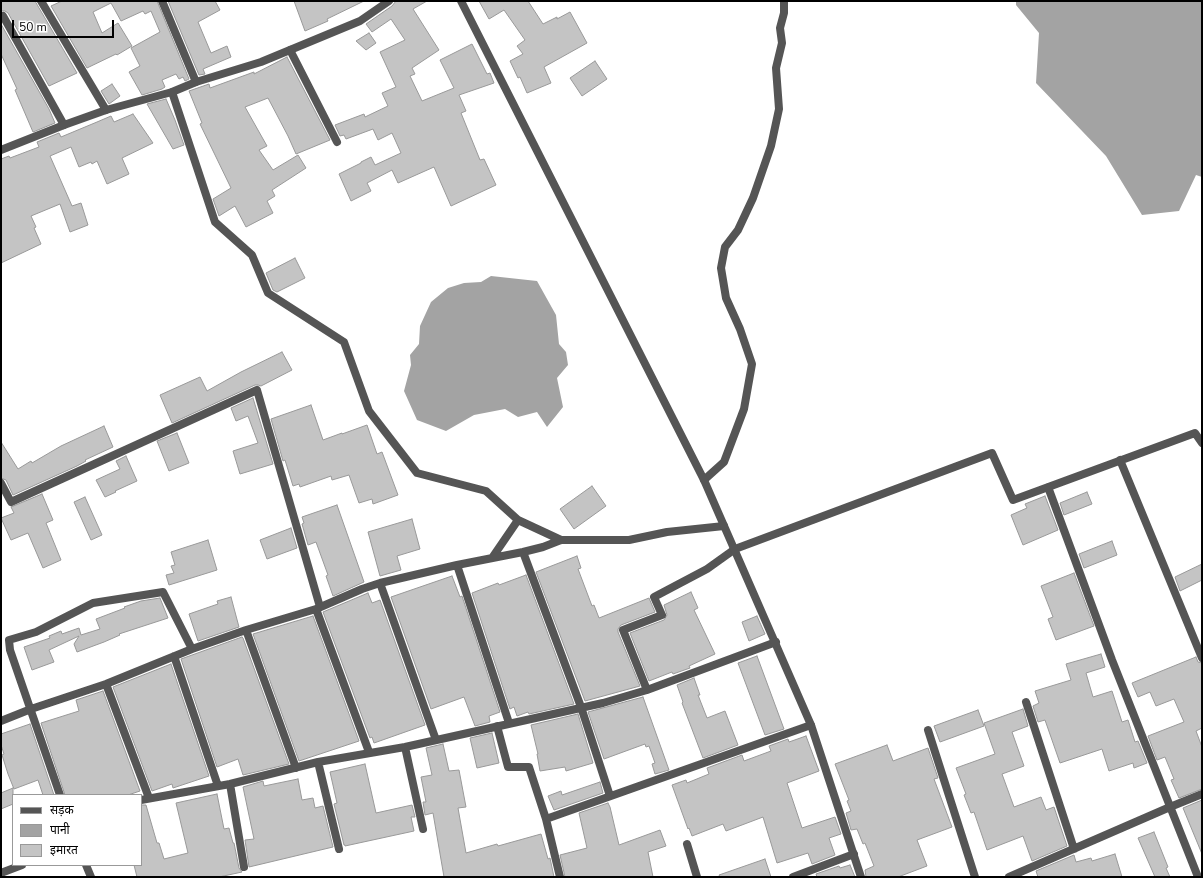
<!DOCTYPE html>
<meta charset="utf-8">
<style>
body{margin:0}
#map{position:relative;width:1203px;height:878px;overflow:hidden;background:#fff;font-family:"Nunito Sans","Noto Sans Devanagari",sans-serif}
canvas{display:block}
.frame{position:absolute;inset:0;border:2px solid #000;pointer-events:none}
.legend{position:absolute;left:12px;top:794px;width:130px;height:72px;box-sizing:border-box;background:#fff;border:1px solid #999;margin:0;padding:5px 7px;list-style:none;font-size:12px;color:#000}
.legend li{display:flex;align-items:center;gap:8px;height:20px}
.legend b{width:20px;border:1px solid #999}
.scale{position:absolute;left:12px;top:20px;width:102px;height:18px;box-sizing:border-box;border:2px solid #000;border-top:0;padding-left:5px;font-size:12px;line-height:14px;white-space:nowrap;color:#000;-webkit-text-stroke:3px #fff;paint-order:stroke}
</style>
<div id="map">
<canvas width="1203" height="878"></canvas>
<div class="frame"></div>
<ul class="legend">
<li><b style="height:5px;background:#555"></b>सड़क</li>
<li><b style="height:11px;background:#a3a3a3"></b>पानी</li>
<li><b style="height:11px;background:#c4c4c4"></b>इमारत</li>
</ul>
<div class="scale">50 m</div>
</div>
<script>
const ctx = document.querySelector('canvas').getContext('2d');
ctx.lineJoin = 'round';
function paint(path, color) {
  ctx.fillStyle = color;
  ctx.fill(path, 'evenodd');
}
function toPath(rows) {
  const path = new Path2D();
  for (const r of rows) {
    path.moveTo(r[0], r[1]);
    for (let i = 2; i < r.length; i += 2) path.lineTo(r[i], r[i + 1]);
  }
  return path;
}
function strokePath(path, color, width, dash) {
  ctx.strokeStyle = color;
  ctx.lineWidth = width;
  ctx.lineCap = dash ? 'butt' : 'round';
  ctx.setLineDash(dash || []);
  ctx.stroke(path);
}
paint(toPath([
 [1016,1,1202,1,1202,177,1196,175,1179,211,1142,215,1106,156,1036,83,1039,33,1016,5],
 [491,276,537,281,556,315,559,344,566,352,568,365,557,378,563,407,547,427,537,412,518,417,505,409,474,415,446,431,417,420,404,391,411,365,410,355,419,344,420,326,431,302,448,288,464,283,481,282]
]), '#a3a3a3');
const building = toPath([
 [1,1,35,1,77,73,49,86,8,13,5,11,1,11,1,1],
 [62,1,157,1,189,79,185,81,183,77,179,79,176,74,162,80,165,87,162,89,142,95,129,72,140,66,131,48,160,32,151,11,145,14,143,11,121,21,111,3,93,12,102,33,118,23,132,46,117,55,116,54,87,68,51,6,62,1],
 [168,1,215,1,220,10,198,22,211,53,227,46,231,57,203,69,205,74,199,75,168,1],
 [294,1,364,1,327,19,328,21,305,31,294,1],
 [396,1,427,1,413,9,439,50,412,68,415,74,410,76,422,101,454,88,440,60,472,44,487,74,490,73,494,83,459,95,466,111,461,113,480,160,484,159,496,185,451,206,434,167,398,183,392,170,367,183,371,191,351,201,339,174,361,163,361,162,371,157,375,165,401,153,392,133,378,140,373,129,346,139,344,135,340,136,335,125,364,114,365,117,388,106,382,93,396,87,380,52,405,40,391,19,372,32,366,24,392,6,396,1],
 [479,1,528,1,543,24,557,17,557,19,570,12,587,43,544,67,551,83,527,93,520,77,518,78,510,61,523,54,517,46,525,40,504,10,489,19,479,1],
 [1,24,49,109,55,123,33,132,15,90,17,89,1,54,1,24],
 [369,33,376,43,366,50,356,41,369,33],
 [287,57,330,140,296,154,288,136,268,98,245,107,267,146,259,150,273,170,298,155,306,168,272,190,275,196,267,201,273,213,246,227,235,206,219,216,213,199,231,188,200,124,202,123,189,91,209,84,210,88,254,72,254,74,287,57],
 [595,61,607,79,582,96,570,78,595,61],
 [112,84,120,96,109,104,101,91,112,84],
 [166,99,175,120,184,145,173,149,147,104,166,99],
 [133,114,153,143,122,158,129,174,107,184,97,161,92,164,91,162,79,167,71,147,50,156,72,206,81,203,88,225,70,232,60,204,31,216,36,227,34,228,41,244,1,263,1,159,9,156,10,158,39,147,37,142,59,133,61,137,97,122,111,116,114,122,133,114],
 [295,258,305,278,277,292,273,290,266,273,295,258],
 [282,352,292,370,261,386,258,385,255,385,172,423,160,395,200,377,207,391,241,372,282,352],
 [253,398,273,464,240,474,233,451,258,443,248,416,236,421,231,408,253,398],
 [311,405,323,440,342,433,342,434,367,425,377,454,382,452,398,495,373,504,372,499,359,503,349,475,332,480,331,476,300,487,299,484,293,486,285,460,283,461,271,419,311,405],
 [104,426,113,447,85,460,86,461,77,466,13,495,6,480,1,478,1,442,18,469,31,461,32,463,61,446,104,426],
 [177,433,189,463,169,471,157,441,177,433],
 [126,456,137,481,115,491,116,492,105,497,96,480,120,469,116,461,126,456],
 [592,486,606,506,574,529,560,509,592,486],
 [1087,492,1092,504,1064,515,1060,503,1087,492],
 [42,494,53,520,46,523,61,560,43,568,28,533,11,540,1,518,14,513,11,507,42,494],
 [1045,496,1058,530,1023,545,1011,515,1027,508,1025,504,1045,496],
 [85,497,102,535,91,540,74,502,85,497],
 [337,505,364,582,333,596,326,576,328,575,316,542,308,545,302,524,304,523,302,517,337,505],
 [412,519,420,549,397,556,401,570,380,576,368,532,412,519],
 [291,528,297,548,267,559,260,540,291,528],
 [208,540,217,570,169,585,166,575,174,573,171,566,175,565,171,552,208,540],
 [1112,541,1117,555,1084,568,1079,554,1112,541],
 [577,556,581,568,578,569,592,606,594,605,599,618,649,598,655,612,621,625,618,629,618,632,640,686,585,701,536,572,577,556],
 [1202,564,1202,580,1180,591,1175,577,1202,564],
 [1074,573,1094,626,1056,640,1048,619,1053,617,1041,586,1074,573],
 [526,575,574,704,529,714,528,712,517,716,514,707,510,709,472,593,498,583,499,585,526,575],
 [452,576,460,597,462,596,500,712,489,716,490,722,475,726,464,697,431,709,391,597,452,576],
 [691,592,698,608,694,610,715,654,689,666,690,668,673,674,672,672,649,681,630,633,664,620,667,615,664,605,691,592],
 [368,593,372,603,380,600,425,725,374,743,372,737,370,738,323,612,368,593],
 [231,597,239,627,198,641,189,614,218,604,217,601,231,597],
 [160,598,168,618,119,634,120,635,104,642,77,652,74,644,79,636,49,650,54,662,32,670,24,647,50,638,49,636,61,631,62,634,79,628,81,635,100,629,96,619,125,608,124,607,141,601,160,598],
 [313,616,359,741,299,761,253,634,313,616],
 [757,616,765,634,749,641,742,622,757,616],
 [242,637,243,638,289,764,243,775,238,759,217,767,181,659,242,637],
 [1101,654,1105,667,1086,673,1093,697,1112,691,1122,722,1128,720,1135,742,1138,741,1147,763,1134,768,1133,763,1109,771,1102,749,1060,763,1045,720,1038,722,1033,706,1039,703,1035,691,1071,680,1066,664,1101,654],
 [757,656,784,729,765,735,738,663,757,656],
 [1196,657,1198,662,1202,663,1202,728,1196,731,1202,747,1202,789,1179,798,1171,780,1174,779,1165,757,1157,760,1148,736,1184,722,1174,699,1156,706,1150,692,1138,697,1132,683,1196,657],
 [171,664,209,776,173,788,172,784,152,791,113,687,171,664],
 [694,678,700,695,698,695,707,718,725,711,738,745,703,758,682,703,683,702,677,685,694,678],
 [103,691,140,791,128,795,65,795,41,723,79,711,76,700,103,691],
 [643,697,669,770,655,774,652,764,655,763,649,746,646,747,645,744,604,759,588,712,643,697],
 [1023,709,1028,726,1012,732,1024,766,1002,774,1014,807,1041,797,1046,810,1054,807,1067,846,1032,861,1023,836,987,850,974,812,971,813,964,795,966,794,956,768,995,754,984,723,1023,709],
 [978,710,984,726,940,742,934,726,978,710],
 [578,714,593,763,566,771,565,767,540,771,537,754,538,754,531,725,578,714],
 [30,724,54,795,43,795,38,780,14,789,8,774,2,755,4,754,1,745,1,734,30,724],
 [492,733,499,763,477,768,470,738,492,733],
 [806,736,819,771,787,783,802,828,835,817,841,834,829,838,835,855,812,864,808,853,777,863,763,817,726,831,723,824,692,836,689,828,688,829,672,785,686,780,687,783,709,774,707,768,742,755,744,761,771,751,769,746,788,739,789,742,806,736],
 [443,744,449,771,459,770,466,807,458,808,466,853,497,844,498,846,541,834,548,859,550,858,554,877,444,877,433,813,425,815,423,802,426,802,421,777,432,775,426,748,443,744],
 [887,745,893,761,928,748,938,778,934,779,952,827,917,840,927,866,898,877,866,877,865,870,874,866,865,843,863,844,857,829,851,830,846,813,851,811,847,801,849,800,835,764,887,745],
 [365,764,376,813,412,805,415,817,411,817,414,831,345,846,345,845,344,845,334,804,337,803,330,772,365,764],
 [298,779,302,800,313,798,315,808,323,806,333,847,249,867,245,840,254,839,243,787,263,781,264,786,298,779],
 [600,782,603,793,554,810,548,796,561,791,562,795,600,782],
 [13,788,13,804,1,809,1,793,13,788],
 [217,794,224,829,229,828,233,843,234,843,239,868,242,872,219,877,137,877,134,865,141,865,141,805,146,805,157,843,159,843,164,859,188,853,176,803,217,794],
 [1202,800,1202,854,1183,808,1202,800],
 [608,803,610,807,619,845,660,830,666,846,648,852,653,877,565,877,560,855,587,848,579,813,608,803],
 [1154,832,1168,867,1166,868,1170,877,1155,877,1138,838,1154,832],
 [1115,854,1122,877,1038,877,1036,871,1074,855,1076,862,1091,858,1092,861,1115,854],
 [765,859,771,877,720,877,719,875,765,859],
 [850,865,855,877,817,877,816,874,839,866,840,868,850,865]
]);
paint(building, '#c4c4c4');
strokePath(building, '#999', 1);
strokePath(toPath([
 [41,1,106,110],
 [162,1,196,82],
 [3,16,64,125],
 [290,50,337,142],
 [172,92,215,222,252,255,268,293,344,342,369,411,417,473,486,491,518,520,561,540],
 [1120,460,1202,658],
 [704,480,724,462,744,409,752,364,740,329,726,298,721,268,725,247,738,230,753,198,771,146,779,109,776,68,782,43,780,28,784,13,784,1],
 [1,483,11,502,257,390,320,607],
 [1048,487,1112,660,1198,877],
 [523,552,581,707,610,796],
 [492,558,518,520],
 [457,565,509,723],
 [380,583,436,740],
 [316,609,369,752],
 [246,630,296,768],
 [174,656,218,786],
 [106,684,149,798],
 [647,690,623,630,662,615,654,597,707,569,735,549,992,453,1013,500,1195,433,1202,443],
 [1026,702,1074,849],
 [1,721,31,709,106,684,192,649,246,630,316,609,362,589,380,583,457,565,523,552,543,547,561,540,629,540,667,532,724,526],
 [497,726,508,767,529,767,546,819],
 [928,730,975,877],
 [405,747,423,829],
 [318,762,339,849],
 [230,784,244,867],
 [60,795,10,650,9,640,36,632,93,603,163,592,192,649],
 [141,800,230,784,318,762,405,747,603,703,647,690,776,642],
 [687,844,697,877],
 [86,865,91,877],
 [1,873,22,865],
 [560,877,546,819,811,725],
 [793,877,854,854],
 [1009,877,1170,807,1202,794]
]), '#555', 8);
strokePath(toPath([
 [461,1,704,480,811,725,861,877],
 [1,150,64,125,106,110,172,92,196,82,261,62,360,21,389,1]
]), '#555', 8);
</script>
